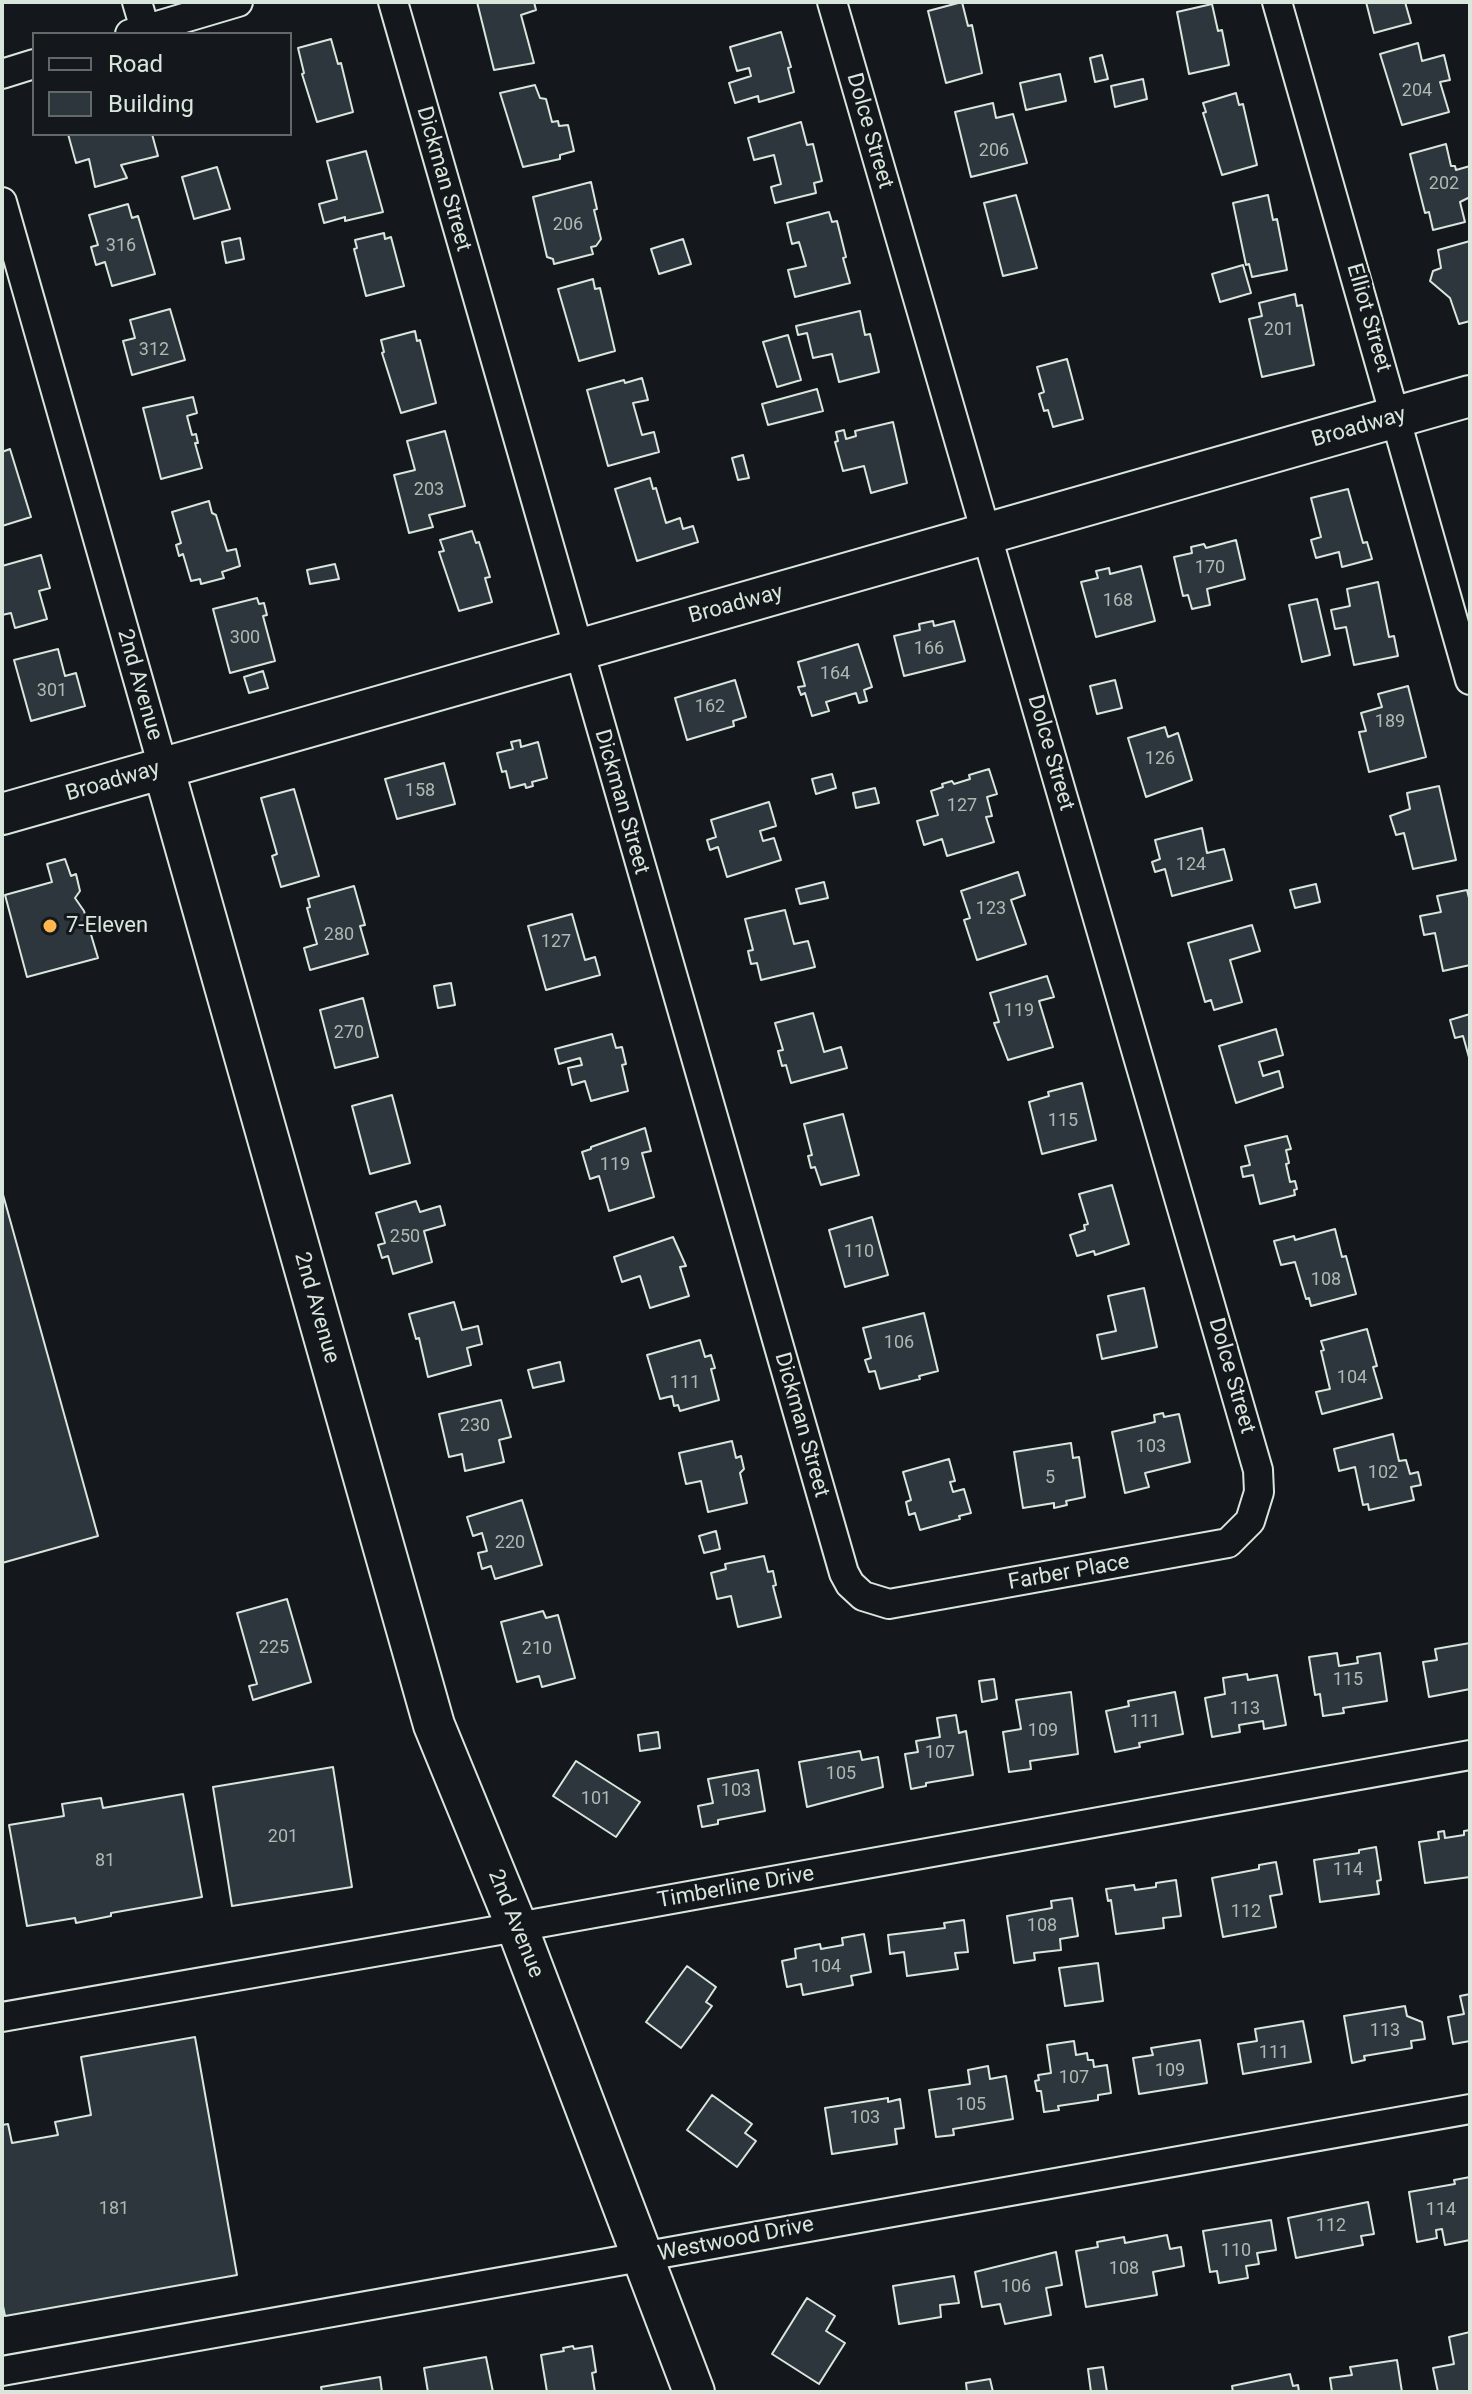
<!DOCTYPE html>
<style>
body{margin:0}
#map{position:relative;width:1472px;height:2394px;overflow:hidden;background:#14181c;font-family:Roboto,sans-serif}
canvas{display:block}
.frame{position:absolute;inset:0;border:4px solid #d8e6dc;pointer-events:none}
.legend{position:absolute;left:32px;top:32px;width:260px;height:104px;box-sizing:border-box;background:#14181c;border:2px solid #626a69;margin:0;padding:10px 14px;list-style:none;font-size:24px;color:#d8e6dc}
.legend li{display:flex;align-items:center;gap:16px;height:40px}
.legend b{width:40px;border:2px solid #626a69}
</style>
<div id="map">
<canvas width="1472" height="2394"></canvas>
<div class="frame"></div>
<ul class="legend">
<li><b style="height:10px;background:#14181c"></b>Road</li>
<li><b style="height:22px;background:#2c363c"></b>Building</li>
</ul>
</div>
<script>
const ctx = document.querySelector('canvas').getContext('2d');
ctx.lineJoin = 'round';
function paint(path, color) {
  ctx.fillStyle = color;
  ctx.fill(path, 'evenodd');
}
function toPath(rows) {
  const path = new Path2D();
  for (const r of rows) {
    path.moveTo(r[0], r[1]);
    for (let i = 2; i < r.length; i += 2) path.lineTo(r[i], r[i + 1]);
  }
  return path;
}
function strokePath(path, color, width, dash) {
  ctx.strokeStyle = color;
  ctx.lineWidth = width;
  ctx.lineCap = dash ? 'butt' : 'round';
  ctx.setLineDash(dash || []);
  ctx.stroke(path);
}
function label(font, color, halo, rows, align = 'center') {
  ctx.font = font + ' Roboto,sans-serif';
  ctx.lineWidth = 6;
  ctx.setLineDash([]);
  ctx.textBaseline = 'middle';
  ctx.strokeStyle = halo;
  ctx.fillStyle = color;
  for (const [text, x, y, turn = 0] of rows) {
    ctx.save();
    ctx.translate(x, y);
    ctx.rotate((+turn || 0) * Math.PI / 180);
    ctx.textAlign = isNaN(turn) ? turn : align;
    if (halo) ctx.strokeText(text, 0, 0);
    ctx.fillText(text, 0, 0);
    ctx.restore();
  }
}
const building = toPath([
 [477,2,534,2,536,10,521,15,534,63,494,70,477,2],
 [962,2,968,26,972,25,982,73,946,83,928,11,962,2],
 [1366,2,1405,2,1411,23,1374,33,1366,2],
 [1212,4,1218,31,1222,30,1229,65,1189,74,1177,12,1212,4],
 [781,32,791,67,788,68,794,92,759,102,758,96,735,103,729,83,751,76,749,68,737,71,730,47,781,32],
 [331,39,338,64,341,63,353,112,317,122,302,74,304,73,298,48,331,39],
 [1418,43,1422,61,1444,55,1450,80,1440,82,1449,112,1402,125,1380,54,1418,43],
 [1102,55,1108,79,1095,82,1090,58,1102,55],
 [1060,74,1066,101,1026,110,1020,83,1060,74],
 [1143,79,1147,99,1115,107,1111,86,1143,79],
 [535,85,540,98,546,99,552,122,558,121,559,126,568,125,574,151,560,155,560,159,523,167,500,93,535,85],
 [1236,93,1239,105,1243,104,1257,165,1222,175,1203,113,1206,112,1203,103,1236,93],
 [993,103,996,118,1013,114,1027,163,971,177,955,112,993,103],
 [801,122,807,145,813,144,822,181,814,183,816,193,775,203,771,187,781,184,774,155,754,160,748,138,801,122],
 [68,134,152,134,158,156,121,165,127,178,95,187,89,159,76,163,68,134],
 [1446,144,1451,166,1455,166,1456,170,1470,166,1470,197,1460,202,1465,222,1433,230,1429,212,1425,213,1410,154,1446,144],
 [366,151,383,212,345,221,345,217,324,223,319,204,337,199,327,161,366,151],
 [217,167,230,209,194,219,182,177,217,167],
 [591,182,597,209,594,210,601,239,596,246,591,247,593,254,554,264,553,259,547,257,533,197,591,182],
 [1016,195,1037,268,1003,276,984,203,1016,195],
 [1268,195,1273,220,1277,219,1287,270,1252,277,1249,264,1246,265,1233,203,1268,195],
 [128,204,132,218,138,216,155,274,112,286,105,262,96,265,91,247,98,245,89,215,128,204],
 [829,212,832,222,837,221,846,257,843,258,850,283,795,297,788,270,806,266,799,242,792,244,787,223,829,212],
 [384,233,385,239,391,237,404,286,366,296,354,249,357,248,355,240,384,233],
 [240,238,244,259,226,263,222,242,240,238],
 [683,239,691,264,659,274,651,249,683,239],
 [1470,241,1470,321,1459,324,1450,298,1430,281,1433,271,1441,268,1438,250,1470,241],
 [1243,265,1251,293,1220,302,1212,274,1243,265],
 [593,279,595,289,600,288,615,351,579,361,558,289,593,279],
 [1295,294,1297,306,1302,305,1314,365,1262,377,1249,319,1262,316,1259,303,1295,294],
 [170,309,185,360,132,375,123,341,135,338,130,320,170,309],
 [860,311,865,335,870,334,879,372,839,382,832,354,813,358,807,333,798,335,796,326,860,311],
 [415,331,417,341,420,340,436,403,401,413,382,353,384,352,381,340,415,331],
 [788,335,801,380,777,387,763,342,788,335],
 [1067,359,1083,419,1053,427,1048,410,1044,411,1039,394,1044,392,1037,367,1067,359],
 [642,378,648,400,633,403,642,435,654,432,659,452,608,466,587,390,624,380,625,383,642,378],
 [817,389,823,411,768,425,762,404,817,389],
 [193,397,197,413,187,416,192,435,196,434,198,443,195,443,202,468,161,479,143,408,193,397],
 [893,422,907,483,871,493,864,466,843,471,835,442,838,441,836,432,844,430,846,439,856,436,855,431,893,422],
 [445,431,465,506,429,515,433,527,409,533,394,475,415,470,407,441,445,431],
 [10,449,31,517,2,526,2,452,10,449],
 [743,455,749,478,738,480,732,458,743,455],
 [650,478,653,489,656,488,666,523,680,518,683,529,693,526,698,542,637,561,615,489,650,478],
 [1348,489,1363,543,1367,542,1372,559,1342,567,1339,552,1316,558,1311,540,1321,537,1311,498,1348,489],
 [209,501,212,513,216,515,227,551,236,549,240,566,222,572,224,578,201,584,200,579,191,581,183,554,179,556,176,545,181,543,172,512,209,501],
 [472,531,476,543,479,542,490,577,485,578,492,602,459,611,439,552,444,551,440,540,472,531],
 [1236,540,1245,579,1207,589,1210,605,1192,609,1188,595,1183,596,1174,557,1192,553,1191,547,1204,544,1206,548,1236,540],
 [41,555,50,588,39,591,47,619,15,628,11,613,2,615,2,566,41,555],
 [335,564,339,579,310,584,307,570,335,564],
 [1141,566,1155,621,1096,637,1081,582,1098,578,1096,571,1109,568,1110,574,1141,566],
 [1378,582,1389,637,1394,636,1398,656,1354,665,1346,627,1335,629,1331,610,1350,606,1347,589,1378,582],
 [257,598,259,604,264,603,267,615,263,616,275,661,230,673,213,609,257,598],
 [1317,599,1330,655,1302,662,1289,605,1317,599],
 [933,621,934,626,954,621,965,661,904,676,894,636,920,630,919,624,933,621],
 [858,644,872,687,864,690,867,701,859,703,856,693,826,702,829,711,812,716,805,693,801,695,798,687,805,686,798,662,858,644],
 [58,649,65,676,76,673,85,706,31,721,14,660,58,649],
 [263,671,268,688,249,693,244,677,263,671],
 [735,680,746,717,733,721,734,726,687,740,675,698,735,680],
 [1115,680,1122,708,1097,714,1090,686,1115,680],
 [1408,686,1426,757,1369,772,1359,732,1366,731,1361,713,1382,707,1378,694,1408,686],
 [1165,727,1168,737,1178,733,1192,780,1146,797,1128,738,1165,727],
 [520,740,521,747,538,742,547,778,532,782,533,786,526,788,525,784,510,788,506,771,502,772,497,753,513,749,511,742,520,740],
 [444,763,455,804,397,819,385,779,444,763],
 [989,769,997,794,987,797,992,816,986,817,994,842,947,856,942,839,924,845,917,821,938,815,931,791,943,787,942,784,952,781,954,784,970,779,969,775,989,769],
 [832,774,836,788,816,794,812,779,832,774],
 [1439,786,1456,860,1413,869,1404,833,1396,835,1390,816,1410,809,1407,793,1439,786],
 [875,788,879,803,856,808,853,793,875,788],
 [294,789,319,876,281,887,272,856,277,854,261,798,294,789],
 [769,802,776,826,760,831,763,841,774,838,781,860,727,877,718,847,710,850,707,840,716,837,711,820,769,802],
 [1202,828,1207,853,1224,849,1232,880,1172,896,1165,869,1155,872,1152,862,1160,859,1155,840,1202,828],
 [65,859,71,876,76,874,80,891,75,898,84,911,98,958,27,977,5,895,52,882,47,864,65,859],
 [1018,872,1025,895,1011,900,1026,944,977,960,964,920,970,918,961,891,1018,872],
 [824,882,828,898,800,904,796,889,824,882],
 [1316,884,1320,902,1295,908,1290,890,1316,884],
 [354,886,365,925,360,926,368,954,310,970,304,948,317,944,307,908,310,907,308,899,354,886],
 [1467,890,1470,902,1470,965,1443,971,1435,933,1424,935,1420,916,1441,912,1437,896,1467,890],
 [785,910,794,944,808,941,815,967,761,980,757,963,751,964,748,951,753,950,745,919,785,910],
 [572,914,585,960,595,957,600,975,546,990,528,926,572,914],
 [1252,925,1260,951,1230,960,1242,1002,1214,1010,1211,1000,1205,1002,1188,943,1252,925],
 [1047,976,1054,997,1039,1001,1053,1047,1008,1060,994,1023,999,1022,990,993,1047,976],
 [451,983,455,1005,438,1008,434,986,451,983],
 [363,998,378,1057,335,1068,320,1010,363,998],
 [813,1013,824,1052,841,1047,847,1068,791,1083,786,1065,782,1066,778,1051,783,1050,775,1023,813,1013],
 [1470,1014,1470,1061,1463,1036,1455,1038,1450,1020,1470,1014],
 [1276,1029,1283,1055,1259,1062,1263,1076,1279,1071,1283,1087,1236,1103,1219,1046,1276,1029],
 [612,1034,616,1048,622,1047,626,1064,622,1065,628,1091,591,1101,585,1081,572,1085,568,1068,582,1065,580,1058,559,1064,555,1049,612,1034],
 [1082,1083,1096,1140,1042,1154,1029,1102,1049,1096,1048,1092,1082,1083],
 [392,1095,410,1163,370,1174,352,1106,392,1095],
 [843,1114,859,1175,821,1185,815,1167,811,1168,808,1156,812,1155,804,1124,843,1114],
 [645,1128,651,1151,642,1153,654,1197,609,1211,599,1176,590,1179,582,1152,591,1149,591,1147,645,1128],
 [1287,1136,1291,1149,1286,1150,1289,1163,1286,1164,1290,1182,1295,1181,1297,1189,1294,1190,1295,1195,1260,1204,1253,1175,1243,1177,1241,1167,1250,1165,1245,1146,1287,1136],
 [1112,1185,1129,1244,1095,1255,1094,1251,1077,1256,1070,1235,1085,1230,1084,1225,1088,1224,1079,1194,1112,1185],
 [2,1191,98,1536,2,1563,2,1191],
 [416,1201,420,1212,440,1206,445,1225,424,1231,432,1262,393,1274,388,1256,382,1258,378,1245,385,1243,376,1213,416,1201],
 [872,1217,888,1275,845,1287,829,1230,872,1217],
 [1335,1229,1342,1257,1346,1256,1356,1294,1311,1306,1309,1298,1306,1299,1295,1262,1281,1265,1274,1241,1294,1236,1295,1240,1335,1229],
 [673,1237,686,1266,680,1267,689,1296,650,1308,640,1276,622,1282,614,1257,673,1237],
 [1144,1288,1157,1347,1102,1359,1097,1335,1116,1331,1108,1296,1144,1288],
 [454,1302,462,1330,478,1326,482,1344,467,1348,471,1365,428,1377,419,1338,416,1339,409,1314,454,1302],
 [924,1313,938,1371,919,1376,920,1379,880,1389,875,1371,869,1372,865,1360,871,1358,863,1328,924,1313],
 [1367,1329,1377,1366,1373,1367,1382,1398,1322,1414,1316,1392,1330,1389,1321,1351,1324,1350,1321,1341,1367,1329],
 [700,1340,705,1357,711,1355,715,1368,711,1369,719,1400,680,1411,678,1405,674,1406,672,1396,660,1399,647,1355,700,1340],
 [560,1362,564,1381,533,1388,528,1370,560,1362],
 [501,1400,511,1437,499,1440,504,1462,465,1471,462,1454,449,1457,439,1414,501,1400],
 [1163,1413,1164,1417,1179,1414,1190,1462,1145,1473,1149,1487,1125,1493,1112,1432,1155,1422,1154,1415,1163,1413],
 [1393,1434,1399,1461,1406,1460,1410,1474,1418,1472,1421,1485,1411,1487,1414,1500,1369,1510,1368,1504,1363,1505,1355,1467,1339,1471,1334,1449,1393,1434],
 [732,1441,736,1458,741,1456,744,1469,740,1473,747,1503,708,1512,701,1481,686,1484,679,1453,732,1441],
 [1071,1443,1073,1458,1079,1457,1085,1497,1066,1501,1067,1505,1054,1508,1054,1503,1023,1508,1014,1452,1071,1443],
 [949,1459,955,1481,950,1482,953,1492,964,1489,971,1513,959,1516,960,1519,920,1530,915,1513,909,1515,906,1502,911,1500,903,1472,949,1459],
 [522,1500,542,1565,495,1579,491,1566,482,1569,478,1553,487,1551,482,1533,473,1536,467,1517,522,1500],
 [716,1531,720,1549,704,1553,699,1536,716,1531],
 [764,1556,768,1572,773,1571,776,1585,773,1586,781,1617,738,1627,731,1596,717,1599,711,1573,726,1569,725,1564,764,1556],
 [287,1599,311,1682,253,1700,249,1686,257,1684,237,1613,287,1599],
 [543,1611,546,1618,558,1615,575,1678,542,1687,539,1676,517,1682,501,1622,543,1611],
 [1470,1643,1470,1689,1429,1697,1423,1662,1437,1660,1435,1649,1470,1643],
 [1337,1653,1339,1666,1358,1663,1357,1657,1380,1653,1387,1701,1343,1708,1344,1713,1323,1716,1320,1694,1315,1695,1309,1657,1337,1653],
 [1247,1674,1248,1680,1277,1675,1286,1725,1264,1729,1263,1721,1239,1725,1240,1732,1212,1737,1205,1698,1225,1694,1223,1678,1247,1674],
 [994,1679,997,1699,982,1702,979,1681,994,1679],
 [1071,1692,1078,1754,1030,1761,1031,1769,1009,1772,1003,1732,1021,1729,1016,1700,1071,1692],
 [1175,1692,1183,1734,1139,1743,1140,1747,1115,1752,1106,1711,1129,1706,1128,1701,1175,1692],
 [956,1715,959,1733,966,1731,973,1775,926,1783,926,1786,911,1789,905,1754,918,1752,916,1741,940,1737,937,1718,956,1715],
 [658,1732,660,1748,640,1751,638,1735,658,1732],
 [860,1751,862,1760,878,1757,883,1787,807,1807,799,1762,860,1751],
 [576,1761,640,1802,616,1837,553,1796,576,1761],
 [333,1767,352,1887,232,1906,213,1787,333,1767],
 [758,1770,765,1811,718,1820,718,1824,702,1827,698,1806,713,1803,708,1779,758,1770],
 [183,1794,202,1897,111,1913,111,1916,76,1923,75,1918,27,1926,9,1825,64,1816,62,1804,101,1798,103,1808,183,1794],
 [1470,1830,1470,1877,1425,1883,1419,1842,1439,1839,1438,1832,1444,1831,1445,1838,1464,1835,1464,1831,1470,1830],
 [1376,1847,1381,1880,1377,1881,1379,1894,1320,1902,1314,1860,1359,1853,1359,1850,1376,1847],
 [1276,1862,1282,1894,1270,1896,1276,1927,1223,1937,1212,1878,1259,1869,1259,1865,1276,1862],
 [1176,1880,1181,1916,1163,1918,1164,1928,1116,1934,1111,1900,1108,1901,1106,1889,1134,1885,1135,1890,1156,1887,1156,1883,1176,1880],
 [1072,1898,1078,1936,1060,1939,1061,1950,1034,1953,1035,1960,1014,1963,1007,1916,1052,1908,1051,1901,1072,1898],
 [964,1920,968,1952,955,1953,958,1969,907,1976,904,1952,890,1954,888,1935,945,1928,944,1923,964,1920],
 [864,1934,871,1972,851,1976,853,1985,803,1995,801,1984,787,1987,782,1961,796,1958,795,1949,820,1944,821,1949,843,1945,842,1938,864,1934],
 [1098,1963,1103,2001,1065,2006,1059,1968,1098,1963],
 [687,1966,716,1987,706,2002,712,2006,681,2048,646,2022,687,1966],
 [1470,1994,1470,2041,1453,2044,1448,2017,1464,2014,1460,1996,1470,1994],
 [1405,2006,1407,2016,1422,2022,1425,2039,1411,2041,1412,2048,1364,2056,1365,2060,1352,2063,1344,2016,1405,2006],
 [1303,2021,1311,2062,1243,2074,1238,2044,1257,2041,1255,2029,1303,2021],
 [195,2037,237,2275,5,2316,2,2301,2,2125,8,2124,12,2143,58,2135,55,2122,91,2115,81,2057,195,2037],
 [1200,2040,1207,2083,1139,2094,1133,2058,1153,2055,1151,2048,1200,2040],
 [1074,2041,1076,2055,1087,2053,1088,2060,1093,2060,1094,2067,1107,2065,1111,2093,1098,2095,1098,2100,1058,2106,1059,2110,1044,2112,1041,2091,1037,2091,1035,2081,1039,2080,1038,2075,1051,2073,1047,2045,1074,2041],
 [988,2066,990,2079,1006,2076,1013,2119,953,2129,954,2135,936,2137,929,2090,970,2084,968,2070,988,2066],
 [712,2095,752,2124,745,2133,756,2141,737,2167,687,2130,712,2095],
 [888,2098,888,2102,900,2099,904,2128,895,2129,897,2144,832,2154,825,2108,888,2098],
 [1470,2177,1470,2240,1445,2245,1442,2229,1436,2230,1437,2238,1417,2242,1409,2192,1455,2184,1454,2180,1470,2177],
 [1368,2202,1374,2234,1361,2236,1363,2245,1296,2258,1288,2218,1368,2202],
 [1271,2220,1276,2250,1257,2253,1259,2264,1246,2266,1248,2278,1219,2283,1217,2271,1210,2272,1203,2231,1271,2220],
 [1167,2235,1170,2249,1181,2247,1184,2266,1153,2272,1157,2295,1086,2307,1076,2251,1098,2247,1097,2242,1124,2237,1125,2243,1167,2235],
 [1056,2252,1062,2285,1046,2288,1051,2315,1005,2324,1000,2304,982,2307,975,2272,1056,2252],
 [954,2276,959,2303,940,2305,941,2317,899,2324,893,2286,954,2276],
 [807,2298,835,2316,826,2331,845,2343,819,2384,772,2354,807,2298],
 [1470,2332,1470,2392,1438,2392,1433,2368,1454,2364,1449,2337,1470,2332],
 [573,2346,574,2349,592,2346,596,2372,592,2373,595,2392,547,2392,541,2355,564,2351,563,2348,573,2346],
 [486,2357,493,2392,428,2392,424,2368,486,2357],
 [1397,2360,1402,2392,1332,2392,1330,2378,1352,2375,1350,2367,1397,2360],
 [1103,2367,1107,2392,1091,2392,1088,2369,1103,2367],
 [1290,2374,1293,2386,1298,2385,1299,2392,1233,2392,1232,2386,1290,2374],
 [380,2377,382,2392,322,2392,321,2387,380,2377],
 [990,2379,993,2392,967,2392,966,2383,990,2379]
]);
paint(building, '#2c363c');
strokePath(building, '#d8e6dc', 2);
const street = toPath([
 [137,2,145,29],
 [393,2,844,1573,850,1584,863,1596,889,1604,1228,1543,1250,1521,1259,1492,1258,1470,832,2],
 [1277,2,1470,680],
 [130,34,238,2],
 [2,74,34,64],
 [2,202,163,767],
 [2,2017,517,1927,1470,1755],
 [2,2371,1470,2109]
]);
const secondary = toPath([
 [163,767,434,1725,517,1927,694,2392],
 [2,814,1470,396]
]);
strokePath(street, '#d8e6dc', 32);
strokePath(secondary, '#d8e6dc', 44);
strokePath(street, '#14181c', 28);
strokePath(secondary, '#14181c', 40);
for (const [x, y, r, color] of [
 [50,926,8,"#ffb74d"]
]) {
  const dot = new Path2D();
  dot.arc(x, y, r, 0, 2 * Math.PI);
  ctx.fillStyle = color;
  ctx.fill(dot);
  strokePath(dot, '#14181c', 3);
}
label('18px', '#adbab4', null, [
 ["204",1417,91],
 ["206",994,151],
 ["202",1444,184],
 ["206",568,225],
 ["316",121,246],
 ["201",1279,330],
 ["312",154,350],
 ["203",429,490],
 ["170",1210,568],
 ["168",1118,601],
 ["300",245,638],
 ["166",929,649],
 ["164",835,674],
 ["301",52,691],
 ["162",710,707],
 ["189",1390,722],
 ["126",1160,759],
 ["158",420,791],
 ["127",962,806],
 ["124",1191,865],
 ["123",991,909],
 ["280",339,935],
 ["127",556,942],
 ["119",1019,1011],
 ["270",349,1033],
 ["115",1063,1121],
 ["119",615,1165],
 ["250",405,1237],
 ["110",859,1252],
 ["108",1326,1280],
 ["106",899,1343],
 ["104",1352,1378],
 ["111",685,1383],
 ["230",475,1426],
 ["103",1151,1447],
 ["102",1383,1473],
 ["5",1050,1478],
 ["220",510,1543],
 ["225",274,1648],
 ["210",537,1649],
 ["115",1348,1680],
 ["113",1245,1709],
 ["111",1145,1722],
 ["109",1043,1731],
 ["107",940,1753],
 ["105",841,1774],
 ["103",736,1791],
 ["101",596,1799],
 ["201",283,1837],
 ["81",105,1861],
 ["114",1348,1870],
 ["112",1246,1912],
 ["108",1042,1926],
 ["104",826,1967],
 ["113",1385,2031],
 ["111",1274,2053],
 ["109",1170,2071],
 ["107",1074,2078],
 ["105",971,2105],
 ["103",865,2118],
 ["181",114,2209],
 ["114",1441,2210],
 ["112",1331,2226],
 ["110",1236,2251],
 ["108",1124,2269],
 ["106",1016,2287]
]);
label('22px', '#d8e6dc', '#14181c', [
 ["Dolce Street",869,131,74],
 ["Dickman Street",443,179,74],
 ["Elliot Street",1368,318,74],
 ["Broadway",1359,428,-16],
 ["Broadway",736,605,-15],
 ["2nd Avenue",139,685,74],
 ["Dolce Street",1050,753,74],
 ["Broadway",113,782,-16],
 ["Dickman Street",621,802,74],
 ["2nd Avenue",316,1308,74],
 ["Dolce Street",1231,1376,74],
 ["Dickman Street",801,1425,74],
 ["Farber Place",1069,1573,-10],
 ["Timberline Drive",736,1888,-10],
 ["2nd Avenue",515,1924,68],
 ["Westwood Drive",736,2240,-11]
]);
label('22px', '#d8e6dc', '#14181c', [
 ["7-Eleven",66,926]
], 'left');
</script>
